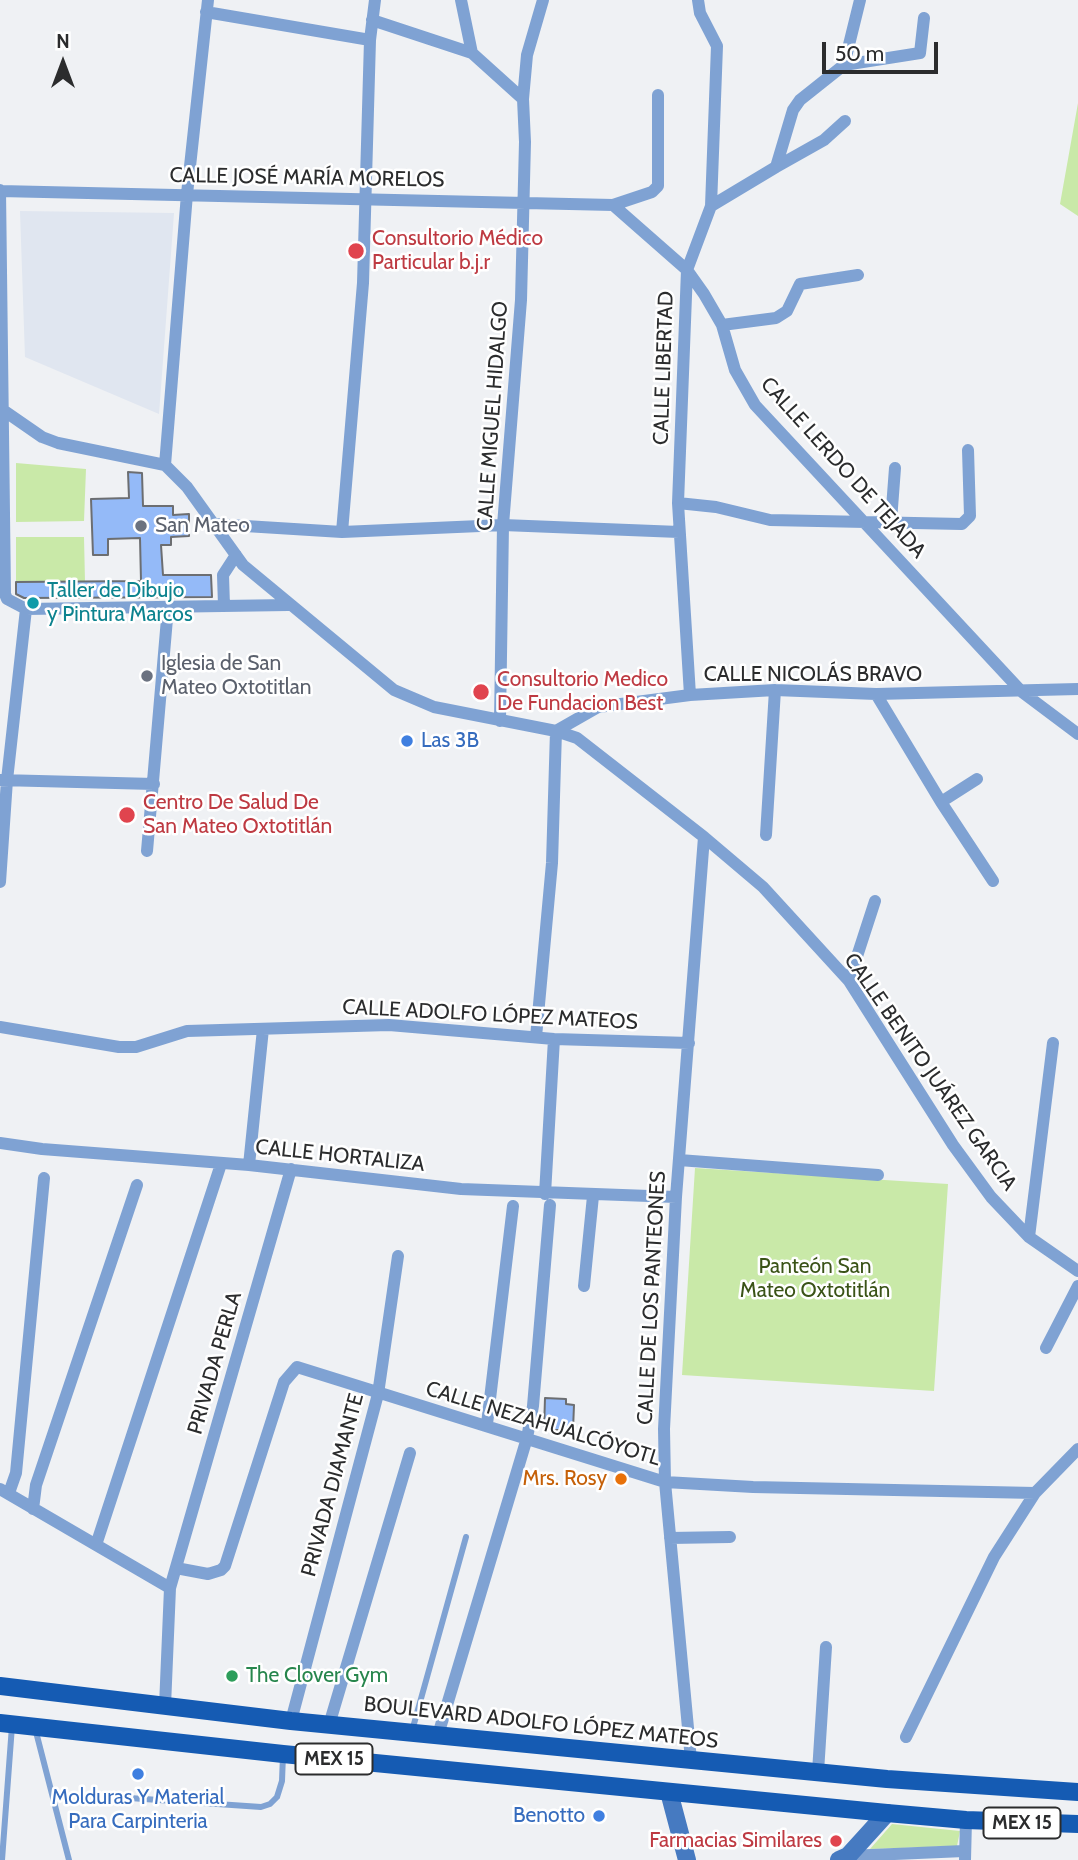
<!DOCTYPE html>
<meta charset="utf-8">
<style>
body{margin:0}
#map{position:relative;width:1078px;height:1860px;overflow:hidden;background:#eff1f4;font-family:Cabin,sans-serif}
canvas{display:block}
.north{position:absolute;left:28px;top:28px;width:70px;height:70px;-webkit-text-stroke:5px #fff;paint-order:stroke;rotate:0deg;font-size:19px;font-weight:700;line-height:28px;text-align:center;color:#2b2c2d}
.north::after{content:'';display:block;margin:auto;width:24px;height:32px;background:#2b2c2d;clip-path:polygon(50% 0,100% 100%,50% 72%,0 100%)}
.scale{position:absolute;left:822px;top:42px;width:116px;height:32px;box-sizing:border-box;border:4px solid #2b2c2d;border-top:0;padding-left:9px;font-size:21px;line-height:24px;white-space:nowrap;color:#2b2c2d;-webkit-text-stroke:5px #fff;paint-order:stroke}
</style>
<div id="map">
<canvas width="1078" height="1860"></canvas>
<div class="north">N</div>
<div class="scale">50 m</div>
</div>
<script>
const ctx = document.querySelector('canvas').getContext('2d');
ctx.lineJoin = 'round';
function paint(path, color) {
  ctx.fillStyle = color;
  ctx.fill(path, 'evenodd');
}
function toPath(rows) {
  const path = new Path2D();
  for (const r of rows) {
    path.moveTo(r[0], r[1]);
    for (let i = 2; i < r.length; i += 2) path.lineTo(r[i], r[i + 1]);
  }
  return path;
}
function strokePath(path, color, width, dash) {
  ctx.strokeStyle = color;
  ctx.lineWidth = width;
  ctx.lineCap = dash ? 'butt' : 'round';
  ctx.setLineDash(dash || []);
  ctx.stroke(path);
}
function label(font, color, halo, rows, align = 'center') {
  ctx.font = font + ' Cabin,sans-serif';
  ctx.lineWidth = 5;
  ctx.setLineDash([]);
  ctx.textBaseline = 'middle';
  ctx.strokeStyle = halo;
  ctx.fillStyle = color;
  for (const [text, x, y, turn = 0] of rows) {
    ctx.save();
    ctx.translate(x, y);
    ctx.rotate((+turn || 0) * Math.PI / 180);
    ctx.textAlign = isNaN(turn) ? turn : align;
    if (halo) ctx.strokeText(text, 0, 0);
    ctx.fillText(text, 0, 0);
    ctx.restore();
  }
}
paint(toPath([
 [20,211,174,213,159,414,25,357]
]), '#e0e6f0');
paint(toPath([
 [1078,103,1078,216,1060,204],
 [16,463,86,469,84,521,16,522],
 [16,537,84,537,85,582,16,582],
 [695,1168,948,1184,934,1391,682,1375],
 [892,1824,960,1831,957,1846,870,1849]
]), '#c9e9a8');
const building = toPath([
 [128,472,142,473,143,506,173,506,173,515,189,514,189,536,171,537,171,545,161,545,163,575,211,575,212,597,24,598,16,594,16,582,141,581,140,538,108,539,108,555,93,555,91,499,129,498,128,472],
 [545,1398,566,1399,566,1404,574,1405,573,1430,544,1430,545,1398]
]);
paint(building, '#94baf8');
strokePath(building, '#6c6e71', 2);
strokePath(toPath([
 [35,1728,69,1860],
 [412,1731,466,1537],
 [115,1797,261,1807,270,1804,277,1797,282,1781,283,1755],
 [2,1860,12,1726]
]), '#7fa2d3', 6);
strokePath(toPath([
 [461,0,472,53],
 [206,12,370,40],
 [372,20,472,53,523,99,525,142,521,300,503,525,500,721],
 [844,65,860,0],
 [523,99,527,55,543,0],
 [776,167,824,140,845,121],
 [0,190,5,594,7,599,26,609,288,605],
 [0,191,613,205,652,192,658,186,658,95],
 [613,205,687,270,704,294,722,325,735,370,755,405,1022,692,1078,734],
 [711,206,776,167,793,110,800,100,844,65,920,53,924,18],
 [722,325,776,318,787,311,800,284,858,275],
 [0,408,42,437,58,443,165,465,187,487,243,565,394,690,434,707,556,731,577,738,704,837,763,887,849,981,953,1145,991,1197,1029,1237,1078,1271],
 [165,465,187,194,208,0],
 [678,503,716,507,770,520,962,524,970,516,968,450],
 [891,521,895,468],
 [213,524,342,532,503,525,679,532],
 [342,532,363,283,370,40,375,0],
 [224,606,223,575,236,555],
 [876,694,941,802,993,881],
 [690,695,678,503,687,270,711,206,717,46,700,13,698,0],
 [0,780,154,784],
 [941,802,977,779],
 [766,835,775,690],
 [147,851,168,607],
 [0,882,7,780,26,609],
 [849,981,875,901],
 [0,1027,119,1047,136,1047,187,1031,389,1025,554,1039,689,1043],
 [536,1037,552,863,556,731,598,707,690,695,775,690,876,694,1078,689],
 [0,1143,42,1149,249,1165,461,1189,676,1197],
 [679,1160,878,1175],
 [249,1165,263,1029],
 [545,1194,554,1039],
 [1029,1237,1053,1043],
 [584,1286,593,1196],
 [1046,1348,1078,1286],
 [487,1424,513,1206],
 [0,1489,170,1588],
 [9,1493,16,1473,44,1178],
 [33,1509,36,1485,137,1185],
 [670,1538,730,1537],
 [96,1545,221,1164],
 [176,1568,208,1574,221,1570,225,1566,284,1382,297,1367,665,1482,753,1487,1035,1493],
 [165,1706,170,1588,291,1169],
 [291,1721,378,1394,398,1256],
 [329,1725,410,1453],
 [438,1735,527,1438,533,1406,550,1205],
 [906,1737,994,1557,1035,1493,1078,1449],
 [691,1760,665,1482,664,1429,676,1197,704,837],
 [818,1772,826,1647],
 [848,1856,964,1851],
 [965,1860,966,1820]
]), '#7fa2d3', 12);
strokePath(toPath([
 [669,1792,687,1860],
 [839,1860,848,1856,887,1813]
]), '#467ac1', 18);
strokePath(toPath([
 [0,1686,291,1721,887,1779,1078,1792],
 [0,1723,283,1754,887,1813,966,1820,1078,1824]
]), '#155bb3', 18);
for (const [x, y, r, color] of [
 [356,251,9,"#e0444e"],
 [141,526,7,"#6b7280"],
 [33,603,7,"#0f9aa8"],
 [147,676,7,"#6b7280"],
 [481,692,9,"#e0444e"],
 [407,741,7,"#3f7fe0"],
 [127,815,9,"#e0444e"],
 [621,1479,7,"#e8710a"],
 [232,1676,7,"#2e9e5b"],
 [138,1774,7,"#3f7fe0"],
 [599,1816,7,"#3f7fe0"],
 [836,1841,7,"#e0444e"]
]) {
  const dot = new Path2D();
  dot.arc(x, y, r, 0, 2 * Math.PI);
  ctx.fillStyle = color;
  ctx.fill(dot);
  strokePath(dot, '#fff', 2.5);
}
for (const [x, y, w] of [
 [334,1759,77],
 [1022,1823,77]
]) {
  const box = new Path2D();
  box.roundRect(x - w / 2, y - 15.5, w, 31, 5);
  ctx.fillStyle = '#fff';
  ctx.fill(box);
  strokePath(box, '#2b2c2d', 2);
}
label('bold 19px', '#2b2c2d', null, [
 ["MEX 15",334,1759],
 ["MEX 15",1022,1823]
]);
label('21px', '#2b2c2d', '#fff', [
 ["CALLE JOSÉ MARÍA MORELOS",307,178,1],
 ["CALLE LIBERTAD",664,368,-88],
 ["CALLE MIGUEL HIDALGO",493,416,-86],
 ["CALLE LERDO DE TEJADA",843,468,48],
 ["CALLE NICOLÁS BRAVO",813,675],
 ["CALLE ADOLFO LÓPEZ MATEOS",490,1015,3],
 ["CALLE BENITO JUÁREZ GARCIA",930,1072,55],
 ["CALLE HORTALIZA",340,1156,6],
 ["CALLE DE LOS PANTEONES",652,1298,-87],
 ["PRIVADA PERLA",215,1363,-74],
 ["CALLE NEZAHUALCÓYOTL",543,1424,17],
 ["PRIVADA DIAMANTE",333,1485,-75],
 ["BOULEVARD ADOLFO LÓPEZ MATEOS",541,1723,6]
]);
label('21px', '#be3a42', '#fff', [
 ["Consultorio Médico",372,239],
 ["Particular b.j.r",372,263],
 ["Consultorio Medico",497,680],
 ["De Fundacion Best",497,704],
 ["Centro De Salud De",143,803],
 ["San Mateo Oxtotitlán",143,827],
 ["Farmacias Similares",822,1841,"right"]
], 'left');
label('21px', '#5b616d', '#fff', [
 ["San Mateo",155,526],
 ["Iglesia de San",161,664],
 ["Mateo Oxtotitlan",161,688]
], 'left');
label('21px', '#0d838f', '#fff', [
 ["Taller de Dibujo",47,591],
 ["y Pintura Marcos",47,615]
], 'left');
label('21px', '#366cbe', '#fff', [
 ["Las 3B",421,741],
 ["Molduras Y Material",138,1798,"center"],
 ["Para Carpinteria",138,1822,"center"],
 ["Benotto",585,1816,"right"]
], 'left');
label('21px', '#3a5317', '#fff', [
 ["Panteón San",815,1267],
 ["Mateo Oxtotitlán",815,1291]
]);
label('21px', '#c56008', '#fff', [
 ["Mrs. Rosy",607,1479]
], 'right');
label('21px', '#27864d', '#fff', [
 ["The Clover Gym",246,1676]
], 'left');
</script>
